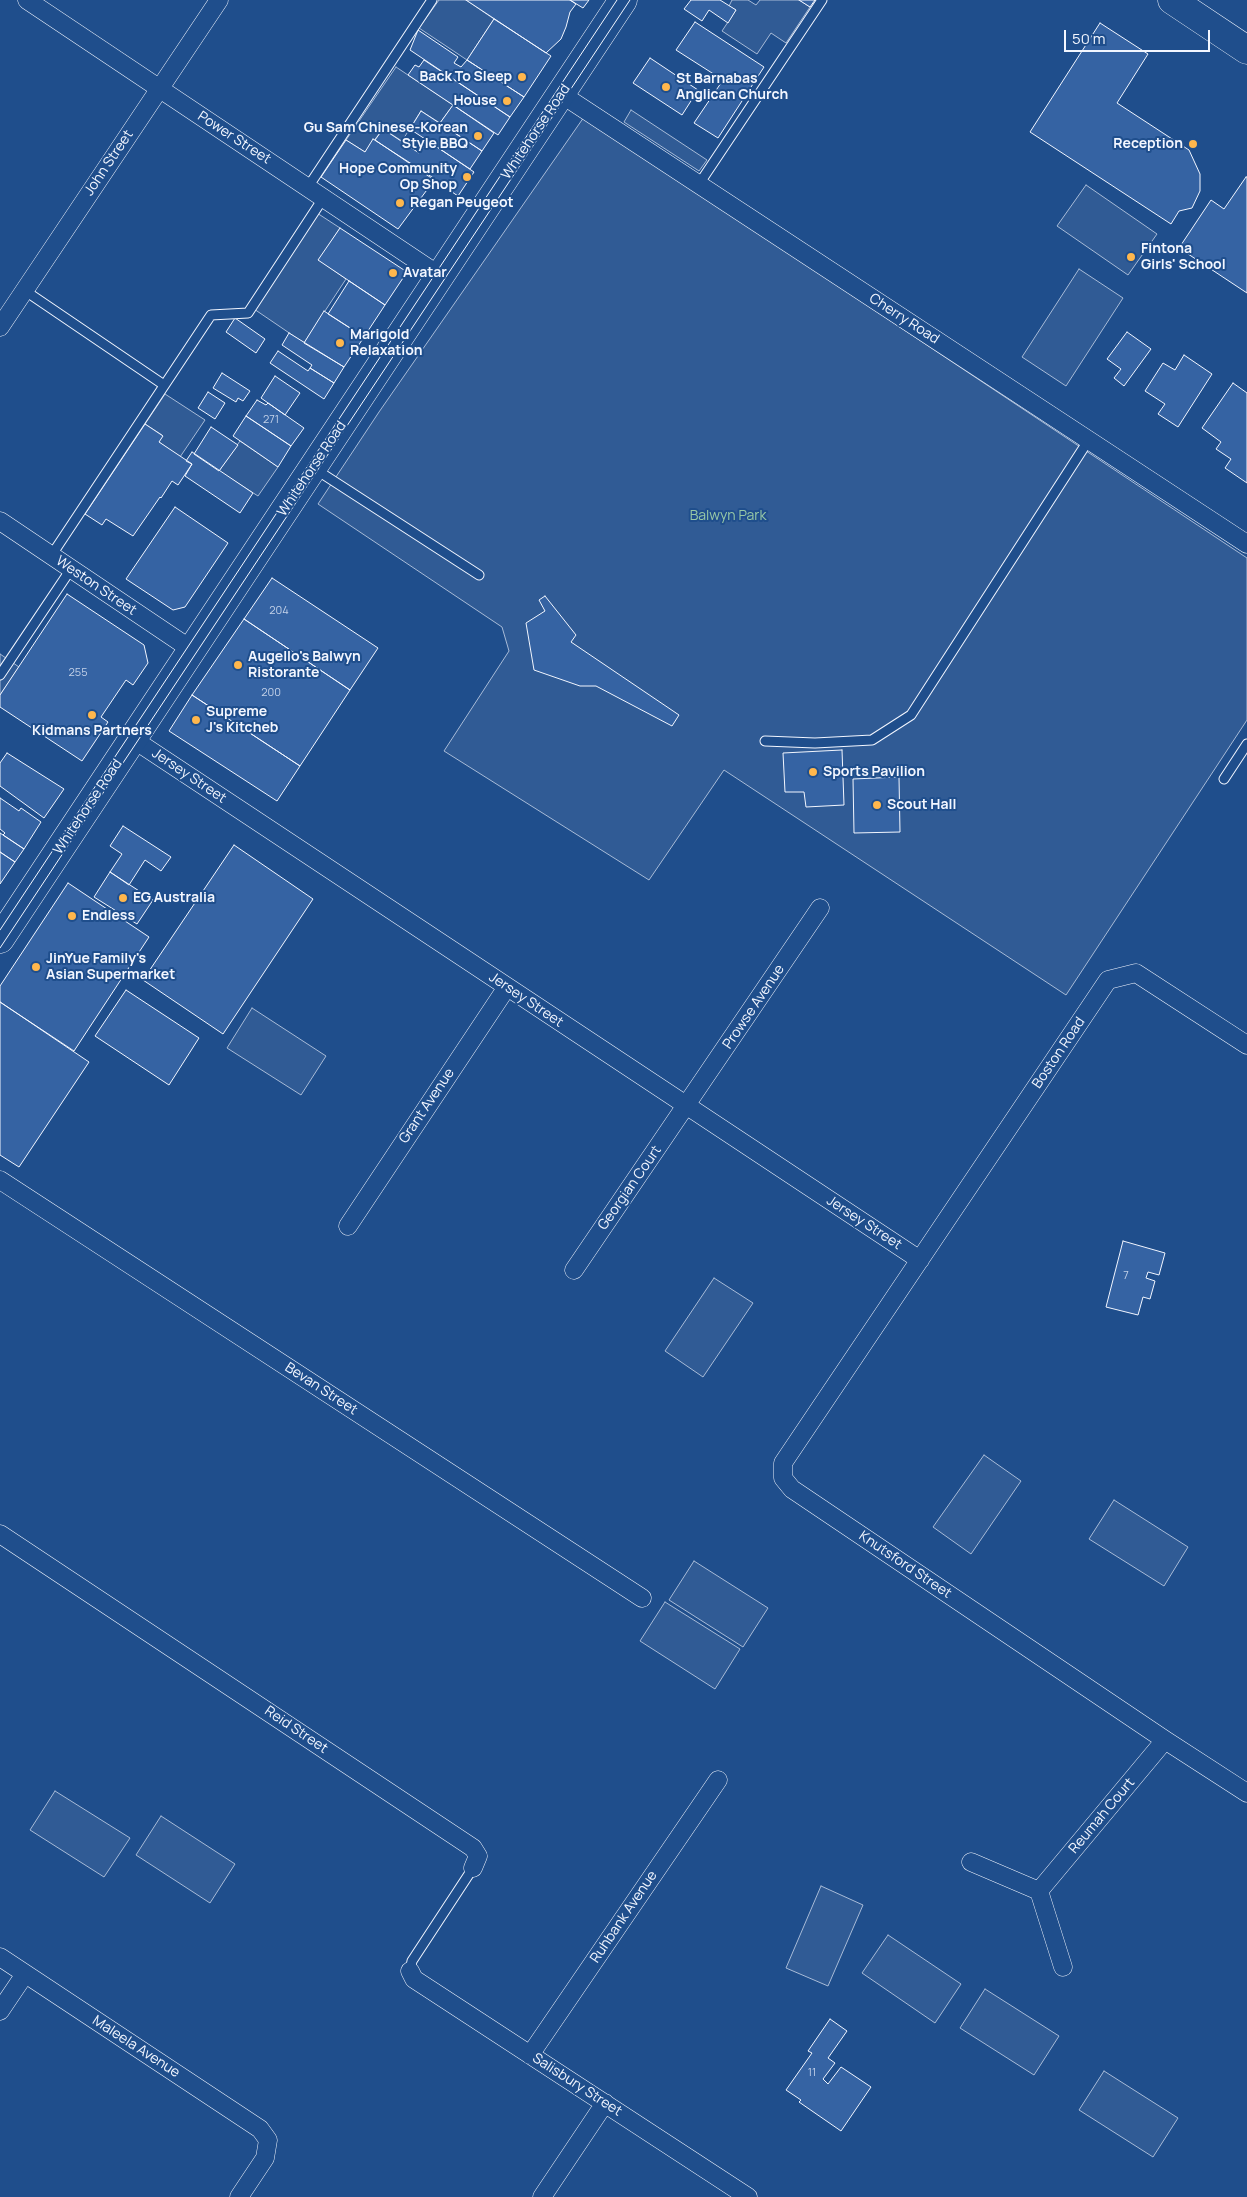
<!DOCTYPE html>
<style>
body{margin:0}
#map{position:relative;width:1247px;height:2197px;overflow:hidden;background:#1f4e8c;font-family:Manrope,sans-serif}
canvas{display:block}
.scale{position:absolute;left:1064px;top:30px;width:146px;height:22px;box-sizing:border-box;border:2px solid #f2f6ff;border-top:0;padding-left:6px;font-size:15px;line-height:18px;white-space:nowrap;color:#f2f6ff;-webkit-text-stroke:4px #1f4e8c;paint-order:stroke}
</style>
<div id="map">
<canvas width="1247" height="2197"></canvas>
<div class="scale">50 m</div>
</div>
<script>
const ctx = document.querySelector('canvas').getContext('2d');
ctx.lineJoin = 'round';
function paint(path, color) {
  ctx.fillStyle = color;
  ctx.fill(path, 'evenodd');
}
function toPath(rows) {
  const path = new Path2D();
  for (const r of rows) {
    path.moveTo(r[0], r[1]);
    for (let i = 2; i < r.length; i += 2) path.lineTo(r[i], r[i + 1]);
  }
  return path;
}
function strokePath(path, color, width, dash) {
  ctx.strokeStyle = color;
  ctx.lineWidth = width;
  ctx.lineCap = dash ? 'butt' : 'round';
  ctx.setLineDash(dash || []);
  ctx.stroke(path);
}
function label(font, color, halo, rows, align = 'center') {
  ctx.font = font + ' Manrope,sans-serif';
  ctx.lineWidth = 4;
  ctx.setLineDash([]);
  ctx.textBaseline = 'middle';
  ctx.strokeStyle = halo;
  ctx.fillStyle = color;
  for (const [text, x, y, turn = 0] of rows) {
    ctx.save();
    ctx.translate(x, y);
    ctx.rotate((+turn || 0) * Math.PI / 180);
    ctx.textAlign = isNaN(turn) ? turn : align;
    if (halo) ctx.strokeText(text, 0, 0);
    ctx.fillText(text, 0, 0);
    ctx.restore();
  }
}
const built = toPath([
 [439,0,466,0,494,19,467,60,419,28,439,0],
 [732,0,748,0,756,5,760,0,799,0,810,7,786,43,771,33,757,54,722,31,736,10,729,6,732,0],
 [396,67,453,105,440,123,421,111,402,141,383,129,365,152,346,140,396,67],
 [631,110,707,160,699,171,624,122,631,110],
 [584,117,1247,558,1247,720,1066,995,724,770,649,880,444,751,509,651,502,627,318,504,379,412,584,117],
 [1086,185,1157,234,1128,275,1057,226,1086,185],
 [317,213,340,228,319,260,346,279,304,343,254,309,317,213],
 [1079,269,1123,298,1066,386,1022,357,1079,269],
 [165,394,205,420,180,457,159,442,162,435,145,424,165,394],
 [240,441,278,467,258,496,219,471,240,441],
 [0,654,19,667,0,695,0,654],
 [252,1008,326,1056,301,1095,227,1048,252,1008],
 [714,1278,753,1303,703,1377,665,1351,714,1278],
 [984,1455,1021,1481,971,1554,933,1527,984,1455],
 [1114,1500,1188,1547,1164,1586,1089,1539,1114,1500],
 [694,1561,768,1608,743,1647,669,1600,694,1561],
 [665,1602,740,1649,715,1689,640,1641,665,1602],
 [55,1791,130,1838,104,1877,30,1830,55,1791],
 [161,1816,235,1864,210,1903,136,1855,161,1816],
 [821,1886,863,1905,828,1986,786,1968,821,1886],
 [888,1935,961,1984,935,2023,862,1973,888,1935],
 [985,1989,1059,2036,1034,2075,960,2028,985,1989],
 [1104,2071,1178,2118,1153,2157,1079,2110,1104,2071]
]);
paint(built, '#305b95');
strokePath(built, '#a8bbd7', 1);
const building = toPath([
 [466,0,570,0,576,4,570,12,566,27,561,39,546,53,466,0],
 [570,0,589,0,583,8,570,0],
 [691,0,720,0,736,10,728,23,709,10,702,21,684,9,691,0],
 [799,0,815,0,810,7,799,0],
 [494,19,551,56,524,97,467,60,494,19],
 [695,22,764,67,718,138,694,123,723,80,676,50,695,22],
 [1100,23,1148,54,1117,103,1189,150,1200,174,1200,191,1192,208,1179,211,1171,224,1030,132,1100,23],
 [418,30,458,57,454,63,461,67,467,60,524,97,510,117,410,50,418,30],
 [650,58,698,90,682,115,633,83,650,58],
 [424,60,510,117,498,135,408,75,415,65,419,67,424,60],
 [453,105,494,133,482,151,440,123,453,105],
 [421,111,482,151,470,169,410,129,421,111],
 [383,129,419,153,428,141,474,172,458,196,375,140,383,129],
 [373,139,435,179,398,229,321,177,346,140,365,152,373,139],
 [1246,177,1247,177,1247,293,1179,248,1211,200,1224,209,1246,177],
 [340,228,407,272,385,305,318,260,340,228],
 [349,281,385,305,364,337,328,314,349,281],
 [324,311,364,337,344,367,304,343,324,311],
 [235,318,265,339,256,353,226,332,235,318],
 [1127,332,1151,349,1124,386,1114,378,1121,369,1107,359,1127,332],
 [289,333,344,367,334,383,310,368,312,365,282,345,289,333],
 [278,351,308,371,310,368,334,383,324,399,270,363,278,351],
 [1184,355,1212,374,1178,427,1158,414,1165,404,1145,391,1163,363,1175,370,1184,355],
 [222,373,250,391,243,401,238,398,236,402,213,388,222,373],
 [275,376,300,393,285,415,261,398,275,376],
 [1233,383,1247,393,1247,483,1225,468,1231,459,1216,449,1221,442,1202,428,1233,383],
 [208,392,225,403,215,419,198,408,208,392],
 [257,400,266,405,268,403,304,428,291,446,246,416,257,400],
 [246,416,291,446,278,467,233,436,246,416],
 [145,424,163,436,159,442,192,464,178,485,172,481,161,498,160,497,133,536,106,519,102,525,85,514,145,424],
 [211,427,238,445,219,471,194,454,211,427],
 [192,452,253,493,240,513,185,476,192,464,186,461,192,452],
 [175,507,228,543,185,607,173,610,126,579,175,507],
 [272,578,378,648,350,690,244,619,272,578],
 [67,594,144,645,148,663,133,685,126,680,101,717,108,722,82,761,0,707,0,695,67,594],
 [545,596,576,635,571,642,679,715,672,726,596,686,580,686,534,670,526,623,545,611,539,600,545,596],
 [244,619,350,690,300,766,192,695,244,619],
 [192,695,300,766,277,801,169,731,192,695],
 [842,750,844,805,806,807,804,792,785,792,783,753,842,750],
 [7,753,64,789,44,818,0,786,0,763,7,753],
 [899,777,900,832,854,833,853,779,899,777],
 [0,798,19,811,21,808,41,822,24,849,3,835,5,833,0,829,0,798],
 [123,826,171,857,161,871,145,860,129,885,110,872,122,854,110,846,123,826],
 [0,833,24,849,15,862,0,852,0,833],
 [234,845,313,899,223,1034,143,980,234,845],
 [0,852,15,862,0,884,0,852],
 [110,872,153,900,137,924,94,897,110,872],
 [68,883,149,937,74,1051,0,1002,0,986,68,883],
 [126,990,199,1038,169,1085,95,1036,126,990],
 [0,1002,89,1062,19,1167,0,1155,0,1002],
 [1123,1241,1165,1253,1159,1275,1148,1272,1146,1278,1155,1281,1150,1299,1143,1297,1138,1315,1106,1307,1123,1241],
 [830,2019,847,2031,828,2058,835,2063,823,2079,828,2084,841,2067,871,2087,841,2131,799,2102,801,2100,786,2090,812,2053,808,2051,830,2019]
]);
paint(building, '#3563a3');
strokePath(building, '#f2f6ff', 1);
const service = toPath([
 [699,184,822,0],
 [308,187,432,0],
 [24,290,164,385],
 [315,469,479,575],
 [51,556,211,315,248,313,324,197],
 [0,675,71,569],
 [765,741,815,743,872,740,911,715,1088,441],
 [1224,779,1247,744],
 [410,1971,412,1961,473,1868]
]);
const minor = toPath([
 [27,0,440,276],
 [561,94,1247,544],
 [0,327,219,0],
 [0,521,192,650],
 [133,739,920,1260],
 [1247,1045,1136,973,1108,980,783,1463,783,1478,792,1489,1165,1740,1247,1793],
 [0,1180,642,1598],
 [348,1226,507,987],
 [574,1270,820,908],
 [0,1534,473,1848,478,1856,473,1868],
 [971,1862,1039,1891,1165,1740],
 [1039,1891,1063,1967],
 [0,1957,260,2129,268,2140,265,2158,239,2197],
 [410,1971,414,1979,748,2197],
 [0,2011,25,1974],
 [530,2055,718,1780],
 [542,2197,605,2103]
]);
const primary = toPath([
 [1172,0,1247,50],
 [0,939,623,0]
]);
strokePath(service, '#f2f6ff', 11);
strokePath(minor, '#f2f6ff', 19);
strokePath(primary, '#f2f6ff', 29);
strokePath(service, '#1f4e8c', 9);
strokePath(minor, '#1f4e8c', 18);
strokePath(primary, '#1f4e8c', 28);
strokePath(toPath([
 [0,930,617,0],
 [0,948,630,0]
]), '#f2f6ff', 1);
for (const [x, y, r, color] of [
 [522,77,5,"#ffb74d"],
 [666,87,5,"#ffb74d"],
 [507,101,5,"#ffb74d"],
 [478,136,5,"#ffb74d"],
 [1193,144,5,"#ffb74d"],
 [467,177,5,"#ffb74d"],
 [400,203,5,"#ffb74d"],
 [1131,257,5,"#ffb74d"],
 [393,273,5,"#ffb74d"],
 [340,343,5,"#ffb74d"],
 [238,665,5,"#ffb74d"],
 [92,715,5,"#ffb74d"],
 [196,720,5,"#ffb74d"],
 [813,772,5,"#ffb74d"],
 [877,805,5,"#ffb74d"],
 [123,898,5,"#ffb74d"],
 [72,916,5,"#ffb74d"],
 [36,967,5,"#ffb74d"]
]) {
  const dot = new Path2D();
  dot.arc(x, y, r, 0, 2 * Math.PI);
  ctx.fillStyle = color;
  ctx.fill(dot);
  strokePath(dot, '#1f4e8c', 2);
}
label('11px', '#c3d1e8', null, [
 ["271",271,420],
 ["204",279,611],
 ["255",78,673],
 ["200",271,693],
 ["7",1126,1276],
 ["11",812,2073]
]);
label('bold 14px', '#f2f6ff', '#1f4e8c', [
 ["Back To Sleep",512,77,"right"],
 ["St Barnabas",676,79],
 ["Anglican Church",676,95],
 ["House",497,101,"right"],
 ["Gu Sam Chinese-Korean",468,128,"right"],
 ["Style BBQ",468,144,"right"],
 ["Reception",1183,144,"right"],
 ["Hope Community",457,169,"right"],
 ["Op Shop",457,185,"right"],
 ["Regan Peugeot",410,203],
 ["Fintona",1141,249],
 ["Girls' School",1141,265],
 ["Avatar",403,273],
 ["Marigold",350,335],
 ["Relaxation",350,351],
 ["Augello's Balwyn",248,657],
 ["Ristorante",248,673],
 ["Supreme",206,712],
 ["J's Kitcheb",206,728],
 ["Kidmans Partners",92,731,"center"],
 ["Sports Pavilion",823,772],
 ["Scout Hall",887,805],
 ["EG Australia",133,898],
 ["Endless",82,916],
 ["JinYue Family's",46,959],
 ["Asian Supermarket",46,975]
], 'left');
label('14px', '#f2f6ff', '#1f4e8c', [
 ["Whitehorse Road",536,132,-56],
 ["Power Street",234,138,33],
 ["John Street",109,163,-56],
 ["Cherry Road",904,319,33],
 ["Whitehorse Road",312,469,-56],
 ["Weston Street",96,586,34],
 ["Jersey Street",189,776,34],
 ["Whitehorse Road",88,807,-56],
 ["Jersey Street",526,1000,34],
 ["Prowse Avenue",754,1007,-56],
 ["Boston Road",1059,1053,-56],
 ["Grant Avenue",427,1106,-56],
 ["Georgian Court",630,1188,-55],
 ["Jersey Street",864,1223,33],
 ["Bevan Street",321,1389,33],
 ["Knutsford Street",905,1565,34],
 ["Reid Street",296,1730,34],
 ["Reumah Court",1102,1816,-50],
 ["Ruhbank Avenue",624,1917,-56],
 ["Maleela Avenue",136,2047,33],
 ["Salisbury Street",577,2085,33]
]);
label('14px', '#97c8a6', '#1f4e8c', [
 ["Balwyn Park",728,516]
]);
</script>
